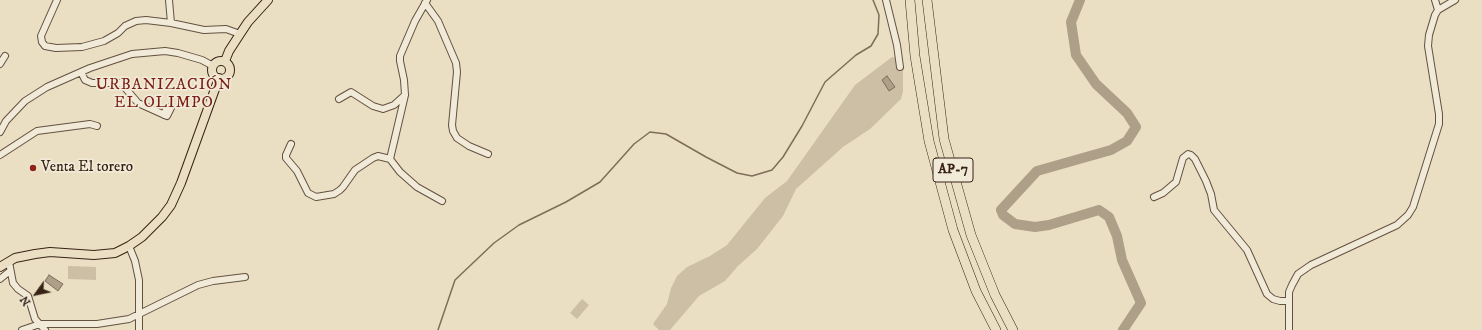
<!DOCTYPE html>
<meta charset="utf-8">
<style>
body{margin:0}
#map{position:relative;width:1482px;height:330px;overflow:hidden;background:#eadfc3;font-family:"IM FELL DW Pica",serif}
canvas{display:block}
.north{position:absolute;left:16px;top:274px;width:40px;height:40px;-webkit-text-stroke:3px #f1ead8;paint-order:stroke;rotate:237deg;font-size:11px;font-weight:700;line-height:16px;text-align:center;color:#372215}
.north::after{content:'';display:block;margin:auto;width:14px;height:18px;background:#372215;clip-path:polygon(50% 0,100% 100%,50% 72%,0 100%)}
</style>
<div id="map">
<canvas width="1482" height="330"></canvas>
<div class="north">N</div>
</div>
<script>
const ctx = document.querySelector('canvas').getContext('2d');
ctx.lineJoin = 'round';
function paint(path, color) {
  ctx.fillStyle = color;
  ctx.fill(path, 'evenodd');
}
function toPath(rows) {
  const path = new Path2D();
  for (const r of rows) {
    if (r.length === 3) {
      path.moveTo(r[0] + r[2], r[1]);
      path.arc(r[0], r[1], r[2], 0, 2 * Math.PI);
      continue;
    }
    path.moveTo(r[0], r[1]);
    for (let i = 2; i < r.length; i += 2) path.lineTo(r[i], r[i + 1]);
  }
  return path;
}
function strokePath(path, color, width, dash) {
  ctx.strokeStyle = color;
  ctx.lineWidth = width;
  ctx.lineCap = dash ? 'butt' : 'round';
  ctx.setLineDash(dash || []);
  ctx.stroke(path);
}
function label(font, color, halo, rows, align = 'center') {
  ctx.font = font + ' "IM FELL DW Pica",serif';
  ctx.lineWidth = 3.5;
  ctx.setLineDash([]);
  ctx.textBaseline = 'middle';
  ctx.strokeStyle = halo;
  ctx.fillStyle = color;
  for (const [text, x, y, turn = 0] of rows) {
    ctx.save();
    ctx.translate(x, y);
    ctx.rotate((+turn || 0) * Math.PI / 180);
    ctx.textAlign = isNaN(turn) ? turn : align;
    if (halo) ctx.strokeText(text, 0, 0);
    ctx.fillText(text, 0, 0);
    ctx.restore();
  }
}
paint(toPath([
 [892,57,898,58,903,64,903,91,901,99,870,129,843,147,796,189,783,216,757,249,738,266,725,281,699,296,670,330,659,330,653,324,667,304,671,288,677,276,687,267,710,256,727,245,765,198,787,181,855,85],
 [68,266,96,267,96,280,68,279],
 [582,299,589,305,577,319,570,313]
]), '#ccbfa5');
const water = toPath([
 [887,76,895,87,889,91,882,80,887,76],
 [49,275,63,284,58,291,45,281,49,275]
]);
paint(water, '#ad9f88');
strokePath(water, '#7e6d5a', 1);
strokePath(toPath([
 [438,330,455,280,494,243,519,225,566,202,600,182,634,144,650,132,666,134,706,157,737,173,752,176,772,170,783,157,802,126,825,82,856,55,871,46,878,34,879,15,873,0]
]), '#7e6d5a', 1.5);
strokePath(toPath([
 [1080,0,1071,22,1076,55,1096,84,1127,113,1136,127,1127,141,1111,150,1037,171,1001,210,1003,215,1015,224,1035,227,1049,225,1099,210,1109,217,1117,236,1122,260,1141,303,1123,330]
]), '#ad9f88', 10);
const minor = toPath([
 [57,0,41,36,42,42,45,46,56,48,82,47,104,41,118,33,125,26,136,21,146,20,171,23,204,30,226,29,240,34],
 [169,0,171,23],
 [427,0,415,21,400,56,400,61,404,80,405,95,390,159,400,172,417,187,442,201],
 [886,0,897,45,900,67],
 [1435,0,1438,10],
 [425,3,438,21,456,63,457,72,452,125,453,131,457,138,469,146,488,154],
 [0,64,5,56],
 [81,72,85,80,92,83,121,83,138,103,167,116,171,108,167,107,164,115],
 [339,99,351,92,373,106,383,109,394,105,405,95],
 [0,132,6,121,25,101,47,87,90,68,132,54,165,51,178,53,202,60,213,66],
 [291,144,286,155,286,158,297,171,308,193,316,197,334,194,340,190,343,187,355,170,373,158,378,156,390,159],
 [0,155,37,131,90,124,97,126],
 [1154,197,1163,193,1176,182,1183,158,1188,154,1191,155,1195,159,1206,181,1211,194,1214,210,1247,250,1267,294,1273,299,1280,301,1288,301],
 [129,246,135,261,139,280,139,330],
 [9,262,13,283,18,289,28,296,35,319,45,330],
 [0,279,10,271],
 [22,330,40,324,97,324,129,319,198,285,213,281,245,277],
 [1289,330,1289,292,1292,285,1298,274,1311,265,1397,225,1408,215,1413,207,1439,124,1439,114,1428,46,1429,35,1435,15,1438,10,1455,0]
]);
const major = toPath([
 [225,61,229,51,240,34,248,22,268,0],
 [221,70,9],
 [0,267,15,258,35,254,50,252,94,255,115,253,129,246,142,237,162,217,171,205,181,183,219,78]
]);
const highway = toPath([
 [910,0,915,56,929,141,953,230,976,291,996,330],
 [927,0,944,139,971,235,995,295,1013,330]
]);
strokePath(minor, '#645140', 8);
strokePath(major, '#372215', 10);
strokePath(highway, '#372215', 10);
strokePath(minor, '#f1ead8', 6);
strokePath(major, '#eadfc3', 8);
strokePath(highway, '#eadfc3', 9);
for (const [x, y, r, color] of [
 [33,168,4,"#8f2418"]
]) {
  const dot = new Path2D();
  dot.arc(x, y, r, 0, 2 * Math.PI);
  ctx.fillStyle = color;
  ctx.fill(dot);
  strokePath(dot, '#f1ead8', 1.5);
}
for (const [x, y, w] of [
 [953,170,40]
]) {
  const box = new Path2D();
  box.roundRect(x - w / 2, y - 12, w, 24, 3);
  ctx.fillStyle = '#f1ead8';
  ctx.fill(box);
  strokePath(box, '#372215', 1);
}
label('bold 14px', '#372215', null, [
 ["AP-7",953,170]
]);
label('15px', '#372215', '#f1ead8', [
 ["Venta El torero",41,168]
], 'left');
ctx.letterSpacing = '1px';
label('16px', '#7a1f14', '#f1ead8', [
 ["URBANIZACIÓN",164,86],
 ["EL OLIMPO",164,104]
]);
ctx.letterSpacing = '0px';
</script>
